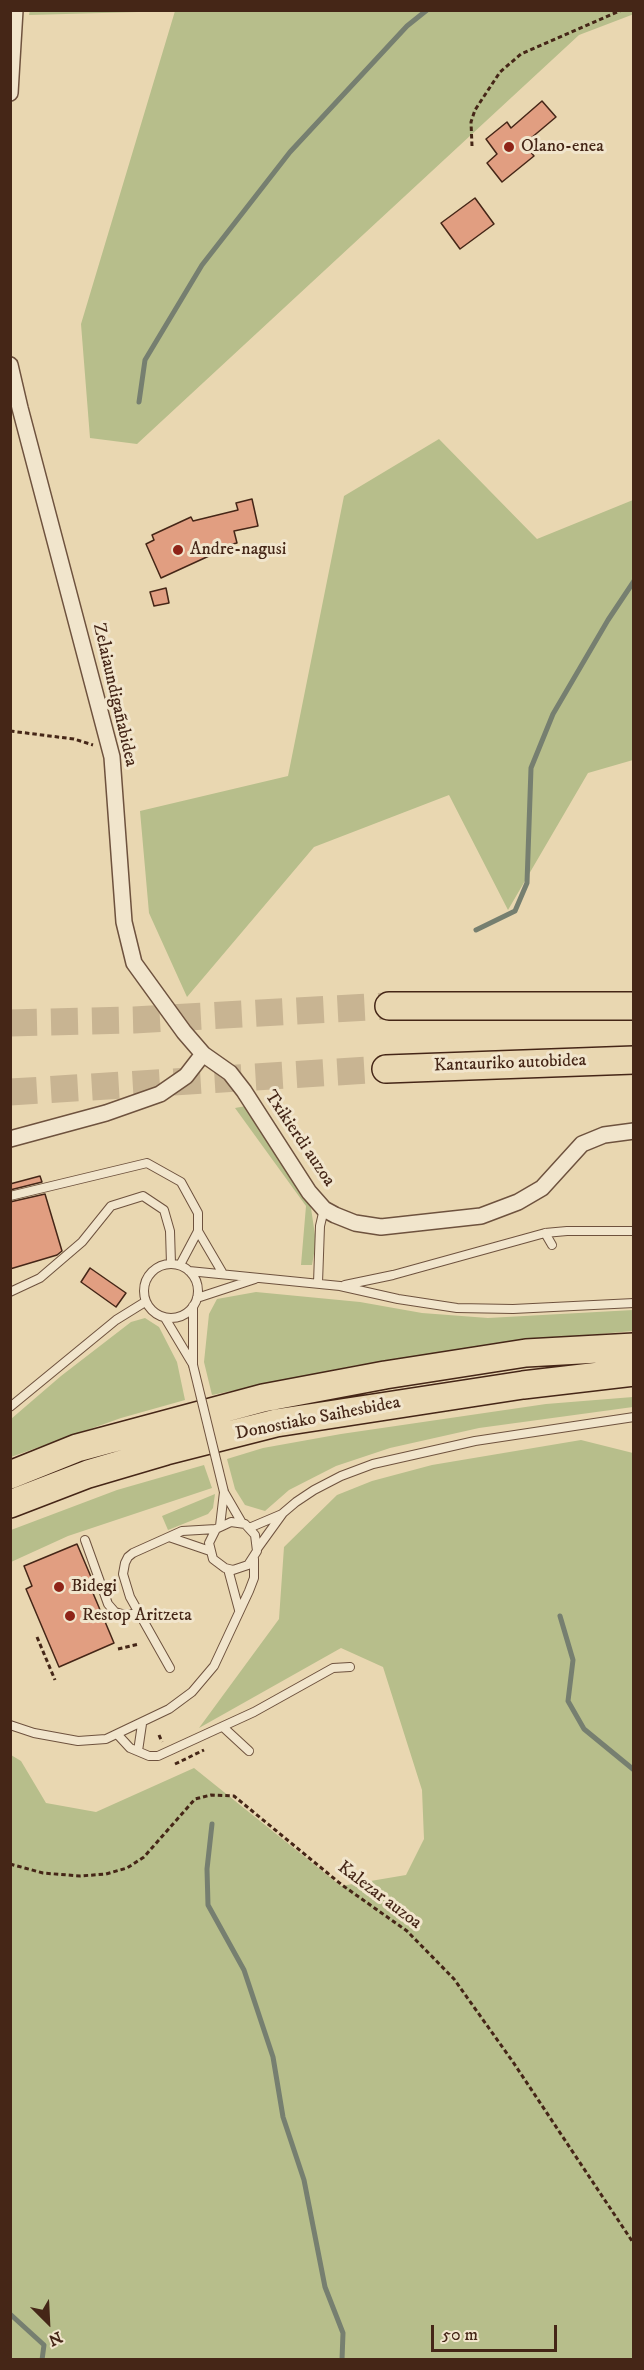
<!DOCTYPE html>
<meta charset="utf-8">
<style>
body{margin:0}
#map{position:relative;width:644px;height:2370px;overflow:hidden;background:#e9d7b1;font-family:"IM FELL DW Pica",serif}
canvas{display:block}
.frame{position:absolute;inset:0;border:12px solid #452617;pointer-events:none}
.north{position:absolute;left:18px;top:2292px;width:60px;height:60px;-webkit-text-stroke:4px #f1e5cc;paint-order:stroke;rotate:156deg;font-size:16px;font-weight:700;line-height:24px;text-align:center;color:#452617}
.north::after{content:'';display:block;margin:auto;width:21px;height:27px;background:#452617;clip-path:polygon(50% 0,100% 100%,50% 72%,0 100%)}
.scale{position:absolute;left:431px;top:2325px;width:126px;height:27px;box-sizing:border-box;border:3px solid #452617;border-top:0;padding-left:8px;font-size:18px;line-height:21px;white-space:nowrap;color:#452617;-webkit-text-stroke:4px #f1e5cc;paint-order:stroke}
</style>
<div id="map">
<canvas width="644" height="2370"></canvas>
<div class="frame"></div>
<div class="north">N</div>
<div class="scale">50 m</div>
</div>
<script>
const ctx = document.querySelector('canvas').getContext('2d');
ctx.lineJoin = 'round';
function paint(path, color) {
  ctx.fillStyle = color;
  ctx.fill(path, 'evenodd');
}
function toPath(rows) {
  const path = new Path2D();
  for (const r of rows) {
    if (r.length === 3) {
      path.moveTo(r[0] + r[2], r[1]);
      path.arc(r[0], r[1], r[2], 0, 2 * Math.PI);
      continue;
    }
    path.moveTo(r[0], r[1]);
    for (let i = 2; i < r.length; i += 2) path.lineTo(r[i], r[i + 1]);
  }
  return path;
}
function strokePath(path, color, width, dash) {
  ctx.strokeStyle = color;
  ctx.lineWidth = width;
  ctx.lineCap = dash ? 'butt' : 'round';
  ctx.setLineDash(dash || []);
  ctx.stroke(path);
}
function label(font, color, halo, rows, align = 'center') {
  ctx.font = font + ' "IM FELL DW Pica",serif';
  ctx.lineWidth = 6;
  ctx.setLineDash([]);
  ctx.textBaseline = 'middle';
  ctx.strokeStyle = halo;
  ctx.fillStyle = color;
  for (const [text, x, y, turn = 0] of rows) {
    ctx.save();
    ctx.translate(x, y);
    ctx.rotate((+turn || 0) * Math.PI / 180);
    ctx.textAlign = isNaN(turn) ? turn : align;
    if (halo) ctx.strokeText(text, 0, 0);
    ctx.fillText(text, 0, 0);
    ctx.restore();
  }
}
paint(toPath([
 [30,10,633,10,634,14,579,35,137,444,90,438,81,324,175,11,29,15],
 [439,439,537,539,633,500,633,760,588,773,508,910,449,795,314,847,187,997,149,913,140,811,288,776,344,496],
 [246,1106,311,1208,316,1242,312,1265,301,1265,306,1206,235,1108],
 [256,1292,360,1302,422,1313,488,1318,633,1310,633,1331,500,1343,353,1366,212,1395,204,1362,209,1314,217,1299],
 [145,1318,159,1327,177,1362,185,1400,121,1418,11,1457,11,1419,61,1376,131,1322],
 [633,1397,633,1407,479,1428,390,1448,336,1466,289,1490,265,1511,245,1505,235,1489,227,1459,263,1448,341,1434,546,1404],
 [581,1440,633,1453,633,2359,11,2359,11,1755,21,1761,46,1803,96,1812,194,1768,341,1886,406,1875,424,1839,422,1790,383,1667,341,1648,199,1728,279,1619,284,1547,337,1495,372,1481,432,1465],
 [204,1465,212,1488,68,1536,11,1562,11,1530,117,1490],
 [215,1494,213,1508,208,1514,168,1530,162,1516]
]), '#b7be8b');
strokePath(toPath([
 [139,402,145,360,202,265,290,152,407,26,427,10],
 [476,930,515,911,527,883,531,768,553,714,608,620,634,581],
 [560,1616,573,1660,568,1701,584,1729,634,1770],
 [212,1824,207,1869,208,1905,244,1970,273,2057,283,2117,304,2180,325,2287,343,2333,342,2360],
 [10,2314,44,2345,42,2360]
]), '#767f70', 5);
const building = toPath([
 [542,101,556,117,524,144,534,156,502,182,487,163,497,154,486,139,507,122,511,128,542,101],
 [475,198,494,224,460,249,441,223,475,198],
 [252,499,258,526,234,531,237,543,206,550,209,556,161,578,146,544,154,540,152,535,191,517,193,521,238,510,236,503,252,499],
 [166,588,169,603,154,606,150,592,166,588],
 [40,1176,42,1182,10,1190,10,1184,40,1176],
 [45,1194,62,1251,57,1255,10,1269,10,1202,45,1194],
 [90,1268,126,1293,116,1307,81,1282,90,1268],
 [77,1544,94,1584,90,1586,114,1643,59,1667,26,1589,32,1586,24,1566,77,1544]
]);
paint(building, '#e19e81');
strokePath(building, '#452617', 1.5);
strokePath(toPath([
 [10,1023,134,1020,389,1006],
 [10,1092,386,1069]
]), '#c8b492', 27, [27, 14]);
const lane = toPath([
 [10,1196,147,1163,181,1182,198,1213,198,1231,180,1265],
 [198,1231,222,1272],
 [545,1233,552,1245],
 [171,1291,27],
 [189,1271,340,1286,398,1299,457,1308,513,1309,634,1303],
 [318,1283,320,1226,324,1209],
 [345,1285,393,1275,545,1233,567,1231,634,1231],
 [10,1292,40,1278,82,1242,111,1206,143,1196,164,1210,170,1231,171,1264],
 [197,1298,255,1279],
 [165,1318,192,1363],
 [193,1365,193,1306],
 [10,1407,116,1320,145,1302],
 [224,1492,242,1523],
 [220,1526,224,1492],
 [249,1528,282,1514],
 [169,1537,210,1551],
 [85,1540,108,1604,115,1612,126,1615,139,1613],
 [257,1549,283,1513,296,1502,314,1490,341,1476,373,1464,475,1441,634,1417],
 [228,1569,239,1610],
 [170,1668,130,1597,123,1574,125,1563,128,1557,133,1553,182,1531,216,1529,231,1522,245,1524,255,1535,257,1551,248,1565,233,1570,225,1568,213,1559,209,1543,216,1529],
 [10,1725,34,1733,78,1741,106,1739,169,1709,192,1692,214,1666,249,1591,254,1578,254,1559],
 [223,1727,249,1751],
 [118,1735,130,1748,149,1756,158,1756,254,1712,333,1668,350,1667],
 [138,1751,142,1724]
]);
const street = toPath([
 [10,93,15,10],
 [10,365,20,408,112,757,124,922,134,963,184,1032,203,1054,230,1073,244,1091,309,1192,324,1209,335,1215,355,1223,381,1227,481,1216,518,1202,542,1188,582,1144,604,1135,634,1131],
 [10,1139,106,1113,160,1094,186,1076,203,1054]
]);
const highway = toPath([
 [389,1006,634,1006],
 [386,1069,634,1060],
 [10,1475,77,1448,263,1398,385,1375,526,1353,634,1347],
 [10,1504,88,1474,166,1451,276,1423,523,1385,634,1372]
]);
strokePath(lane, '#6e523e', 10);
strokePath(street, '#6e523e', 18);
strokePath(highway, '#452617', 30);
strokePath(toPath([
 [472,146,471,122,475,110,500,72,521,54,622,10],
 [10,731,74,739,93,745],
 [37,1637,55,1680],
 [118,1649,139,1644],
 [159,1735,162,1742],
 [175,1764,204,1750],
 [10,1864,43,1873,80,1876,106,1874,127,1868,144,1857,195,1799,211,1795,234,1796,342,1885,407,1931,454,1979,513,2062,634,2244]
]), '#452617', 3, [4.5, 3]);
strokePath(lane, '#f1e5cc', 8);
strokePath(street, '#f1e5cc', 15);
strokePath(highway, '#e9d7b1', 27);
const laneBridge = toPath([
 [193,1365,224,1492]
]);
strokePath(laneBridge, '#6e523e', 10, []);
strokePath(laneBridge, '#f1e5cc', 8);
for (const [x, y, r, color] of [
 [509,147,6,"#8f2418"],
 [178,550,6,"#8f2418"],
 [59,1587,6,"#8f2418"],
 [70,1616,6,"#8f2418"]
]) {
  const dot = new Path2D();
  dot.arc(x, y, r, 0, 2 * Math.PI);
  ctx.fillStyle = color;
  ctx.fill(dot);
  strokePath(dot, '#f1e5cc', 2);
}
label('18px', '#452617', '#f1e5cc', [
 ["Olano-enea",521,147],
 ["Andre-nagusi",190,550],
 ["Bidegi",71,1587],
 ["Restop Aritzeta",82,1616]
], 'left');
label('18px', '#452617', '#f1e5cc', [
 ["Zelaiaundigañabidea",114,695,77],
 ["Kantauriko autobidea",510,1064,-2],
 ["Txikierdi auzoa",299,1139,56],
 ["Donostiako Saihesbidea",318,1419,-11],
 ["Kalezar auzoa",379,1896,37]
]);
</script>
